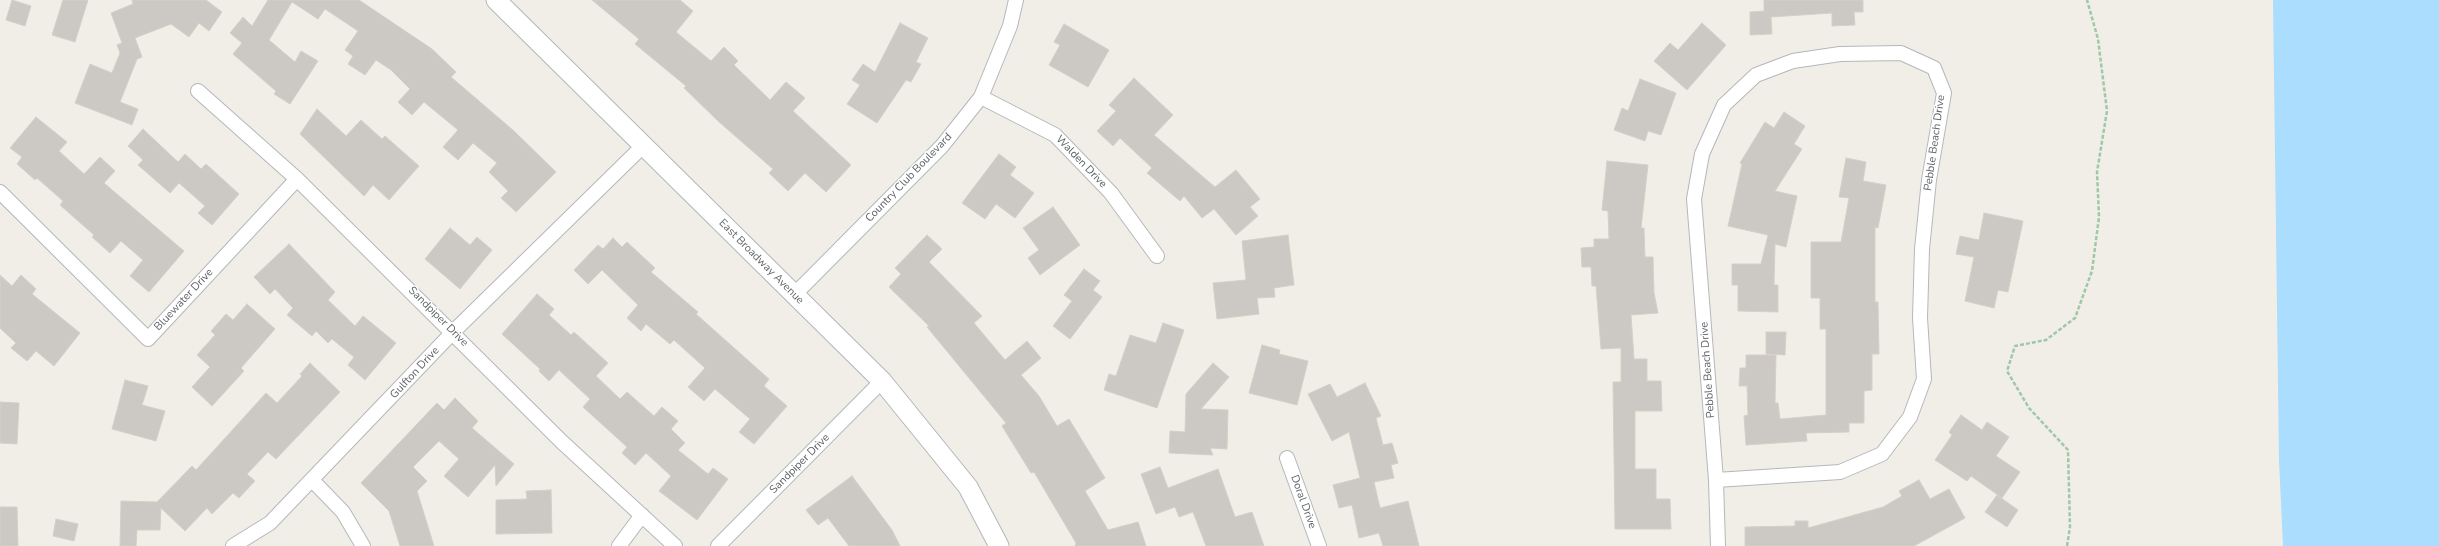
<!DOCTYPE html>
<style>
body{margin:0}
canvas{display:block;background:#f0eee7}
</style>
<canvas width="2439" height="546"></canvas>
<script>
const ctx = document.querySelector('canvas').getContext('2d');
ctx.lineJoin = 'round';
function paint(path, color) {
  ctx.fillStyle = color;
  ctx.fill(path, 'evenodd');
}
function toPath(rows) {
  const path = new Path2D();
  for (const r of rows) {
    path.moveTo(r[0], r[1]);
    for (let i = 2; i < r.length; i += 2) path.lineTo(r[i], r[i + 1]);
  }
  return path;
}
function strokePath(path, color, width, dash) {
  ctx.strokeStyle = color;
  ctx.lineWidth = width;
  ctx.lineCap = dash ? 'butt' : 'round';
  ctx.setLineDash(dash || []);
  ctx.stroke(path);
}
function label(font, color, halo, rows, align = 'center') {
  ctx.font = font + ' "Nunito Sans",sans-serif';
  ctx.lineWidth = 3;
  ctx.setLineDash([]);
  ctx.textBaseline = 'middle';
  ctx.strokeStyle = halo;
  ctx.fillStyle = color;
  for (const [text, x, y, turn = 0] of rows) {
    ctx.save();
    ctx.translate(x, y);
    ctx.rotate((+turn || 0) * Math.PI / 180);
    ctx.textAlign = isNaN(turn) ? turn : align;
    if (halo) ctx.strokeText(text, 0, 0);
    ctx.fillText(text, 0, 0);
    ctx.restore();
  }
}
paint(toPath([
 [2273,0,2439,0,2439,546,2283,546,2279,460]
]), '#aaddfe');
const building = toPath([
 [12,0,31,6,25,26,6,20,12,0],
 [63,0,88,0,75,42,52,35,63,0],
 [132,0,206,0,222,12,209,31,199,23,189,37,171,24,135,38,142,57,137,59,120,102,138,109,132,125,75,103,90,64,112,73,120,53,117,45,122,43,111,13,133,4,132,0],
 [268,0,359,0,432,49,456,72,451,77,514,131,556,172,516,212,501,198,508,191,489,172,497,163,473,143,458,160,443,147,458,130,424,102,412,115,398,102,410,89,391,70,376,60,365,75,348,64,353,56,345,50,358,31,325,9,318,19,292,2,269,40,295,62,301,51,318,61,290,104,274,94,276,91,233,54,242,43,230,33,243,17,252,26,268,0],
 [592,0,680,0,693,11,676,32,711,61,724,47,738,61,734,65,770,100,786,82,805,98,793,111,851,165,826,192,805,173,788,191,769,173,773,169,718,121,684,88,686,86,635,44,639,39,592,0],
 [1764,0,1863,0,1863,12,1854,12,1855,25,1832,26,1832,13,1771,17,1772,34,1750,35,1750,12,1764,11,1764,0],
 [900,23,928,38,916,62,921,64,911,82,906,80,877,123,847,104,860,85,852,80,863,64,875,72,900,23],
 [1702,23,1726,45,1687,90,1654,61,1670,43,1678,50,1702,23],
 [1064,24,1109,50,1088,87,1049,65,1060,45,1054,42,1064,24],
 [1134,78,1173,115,1154,135,1215,187,1236,170,1260,199,1250,207,1258,216,1236,235,1214,209,1202,218,1184,196,1180,201,1147,173,1152,168,1120,138,1113,146,1097,131,1116,111,1109,105,1134,78],
 [1640,79,1676,93,1661,135,1648,131,1645,141,1614,130,1622,108,1628,111,1640,79],
 [317,109,346,136,361,120,382,139,385,136,419,166,389,200,373,185,364,196,300,134,317,109],
 [1784,112,1805,126,1794,144,1802,149,1775,191,1797,196,1786,247,1775,244,1774,285,1778,285,1778,312,1738,311,1738,285,1732,285,1732,264,1761,264,1768,235,1728,226,1742,164,1740,163,1765,122,1774,128,1784,112],
 [36,117,67,142,59,151,84,174,100,157,115,171,104,183,184,251,149,292,130,276,143,260,121,241,110,253,92,237,94,235,60,205,63,201,37,178,35,180,17,164,22,157,10,148,36,117],
 [143,129,178,162,185,154,201,169,206,164,239,194,212,225,198,213,205,206,179,183,170,193,138,165,143,160,128,146,143,129],
 [999,154,1016,167,1010,175,1034,193,1015,218,996,204,985,219,962,203,999,154],
 [1846,158,1866,162,1863,181,1886,185,1878,228,1875,227,1875,302,1878,302,1879,354,1872,354,1872,390,1864,391,1864,423,1849,423,1849,432,1806,433,1807,441,1746,445,1744,416,1748,415,1747,386,1739,386,1740,368,1746,368,1746,355,1776,355,1775,403,1778,403,1780,419,1826,415,1826,329,1820,329,1820,298,1811,298,1811,242,1841,242,1849,198,1839,197,1846,158],
 [1607,161,1648,165,1641,228,1644,228,1645,257,1653,257,1654,293,1658,313,1631,315,1634,359,1647,359,1647,381,1661,381,1662,411,1635,411,1635,469,1656,469,1656,499,1670,499,1671,529,1615,529,1613,382,1621,382,1621,348,1601,349,1596,286,1592,286,1591,267,1582,267,1581,248,1594,247,1594,239,1609,239,1608,211,1602,210,1607,161],
 [1053,207,1080,245,1040,275,1028,258,1039,250,1023,228,1053,207],
 [1984,213,2023,221,2008,292,1998,290,1994,308,1965,301,1974,257,1956,254,1960,236,1979,240,1984,213],
 [450,228,470,245,477,237,492,250,460,289,425,259,450,228],
 [927,235,942,249,929,262,982,316,974,323,1005,360,1027,341,1041,358,1021,375,1039,396,1057,426,1069,419,1105,478,1085,491,1108,530,1138,522,1146,546,1075,546,1076,543,1034,472,1031,473,1002,426,1006,423,927,327,929,326,889,287,901,274,895,268,927,235],
 [1288,235,1294,285,1274,288,1275,297,1257,298,1259,314,1217,319,1213,283,1246,280,1242,241,1288,235],
 [613,238,622,247,627,242,655,268,651,272,698,312,696,314,769,379,764,386,787,406,754,444,739,432,750,419,715,389,704,401,688,387,705,368,674,340,670,344,646,324,641,331,627,318,638,305,602,270,588,284,574,270,598,245,603,249,613,238],
 [289,244,335,292,328,300,355,326,363,316,396,343,365,380,348,365,354,357,332,339,328,343,316,331,312,336,287,315,293,308,275,289,270,294,254,277,289,244],
 [1084,269,1100,281,1093,290,1102,297,1070,339,1053,326,1072,301,1064,295,1084,269],
 [0,275,12,286,21,275,36,289,32,294,80,333,54,366,36,351,27,361,11,348,16,343,0,328,0,275],
 [537,294,554,309,549,315,571,335,574,332,608,363,596,376,620,399,627,392,654,416,662,407,678,421,671,429,685,443,678,450,708,474,713,468,728,479,697,520,659,491,671,476,646,453,635,465,622,453,627,447,583,407,590,399,559,370,549,381,539,371,540,369,502,334,537,294],
 [247,304,275,329,241,368,244,371,212,406,192,387,210,367,197,355,215,335,211,331,226,314,233,320,247,304],
 [1163,323,1184,330,1157,408,1104,390,1109,374,1116,376,1130,335,1156,343,1163,323],
 [1766,332,1786,332,1785,355,1766,354,1766,332],
 [1262,345,1280,350,1279,354,1308,361,1297,405,1249,393,1262,345],
 [310,363,340,392,276,459,268,452,247,474,255,481,239,498,233,493,212,514,207,508,185,531,161,508,160,530,137,530,136,546,120,546,121,501,157,502,192,466,196,470,266,393,277,403,302,376,300,374,310,363],
 [1213,363,1229,377,1201,409,1228,410,1227,449,1210,448,1213,455,1169,453,1170,431,1185,432,1186,394,1213,363],
 [125,380,148,386,142,405,165,411,156,441,112,429,125,380],
 [1365,383,1381,416,1376,418,1383,445,1392,443,1398,463,1391,465,1394,478,1374,482,1380,508,1408,501,1419,546,1383,546,1379,533,1359,538,1352,505,1339,508,1333,485,1360,478,1349,432,1332,441,1308,394,1330,384,1337,397,1365,383],
 [455,398,478,421,472,428,514,464,496,486,495,465,468,497,444,476,459,459,439,441,413,467,427,481,417,491,434,546,400,546,389,511,361,483,437,403,444,410,455,398],
 [0,402,19,403,17,444,0,443,0,402],
 [1961,415,1982,430,1987,422,2009,437,1996,456,2020,472,2002,498,1971,476,1967,481,1935,460,1952,435,1949,432,1961,415],
 [1160,467,1168,488,1218,469,1235,517,1252,512,1264,546,1206,546,1193,512,1179,517,1175,507,1156,514,1141,474,1160,467],
 [852,476,892,530,900,546,849,546,828,518,818,525,806,510,852,476],
 [1919,480,1930,499,1949,489,1965,518,1914,546,1745,546,1745,527,1795,526,1795,521,1808,521,1808,528,1883,507,1902,496,1899,491,1919,480],
 [551,490,552,533,496,534,496,500,527,499,526,491,551,490],
 [1997,495,2018,510,2007,527,1985,512,1997,495],
 [0,507,17,507,18,546,0,546,0,507],
 [56,519,78,524,74,541,53,536,56,519]
]);
paint(building, '#ccc9c4');
strokePath(building, '#d5d0c5', 1);
const street = toPath([
 [1901,53,1934,68,1944,93,1929,180,1922,249,1920,318,1924,379,1910,417,1882,454,1840,472,1716,480,1694,199,1702,154,1724,105,1756,75,1793,61,1840,54,1901,53],
 [198,91,297,179,562,442,675,546],
 [981,97,1055,135,1111,193,1157,256],
 [0,192,148,339,297,179],
 [794,295,942,146,981,97,1010,26,1016,0],
 [1287,458,1319,546],
 [1716,480,1718,546],
 [313,481,343,512,363,546],
 [233,546,270,523,453,332,644,145],
 [619,546,642,515],
 [718,546,882,381]
]);
const secondary = toPath([
 [496,0,882,381,968,487,999,546]
]);
strokePath(street, '#b4b8bb', 16);
strokePath(secondary, '#b3b7bb', 21);
strokePath(toPath([
 [2067,546,2070,527,2068,450,2029,408,2007,371,2015,346,2046,340,2075,318,2092,271,2099,217,2097,172,2107,111,2098,39,2087,0]
]), '#9ec8a8', 2.5, [4, 2]);
strokePath(street, '#fff', 14);
strokePath(secondary, '#fff', 19);
label('11px', '#5e6367', '#fff', [
 ["Pebble Beach Drive",1935,143,-82],
 ["Walden Drive",1081,162,46],
 ["Country Club Boulevard",909,178,-46],
 ["East Broadway Avenue",761,262,45],
 ["Bluewater Drive",184,300,-47],
 ["Sandpiper Drive",438,317,45],
 ["Pebble Beach Drive",1708,370,-94],
 ["Gulfton Drive",415,373,-47],
 ["Sandpiper Drive",800,464,-45],
 ["Doral Drive",1303,502,70]
]);
</script>
